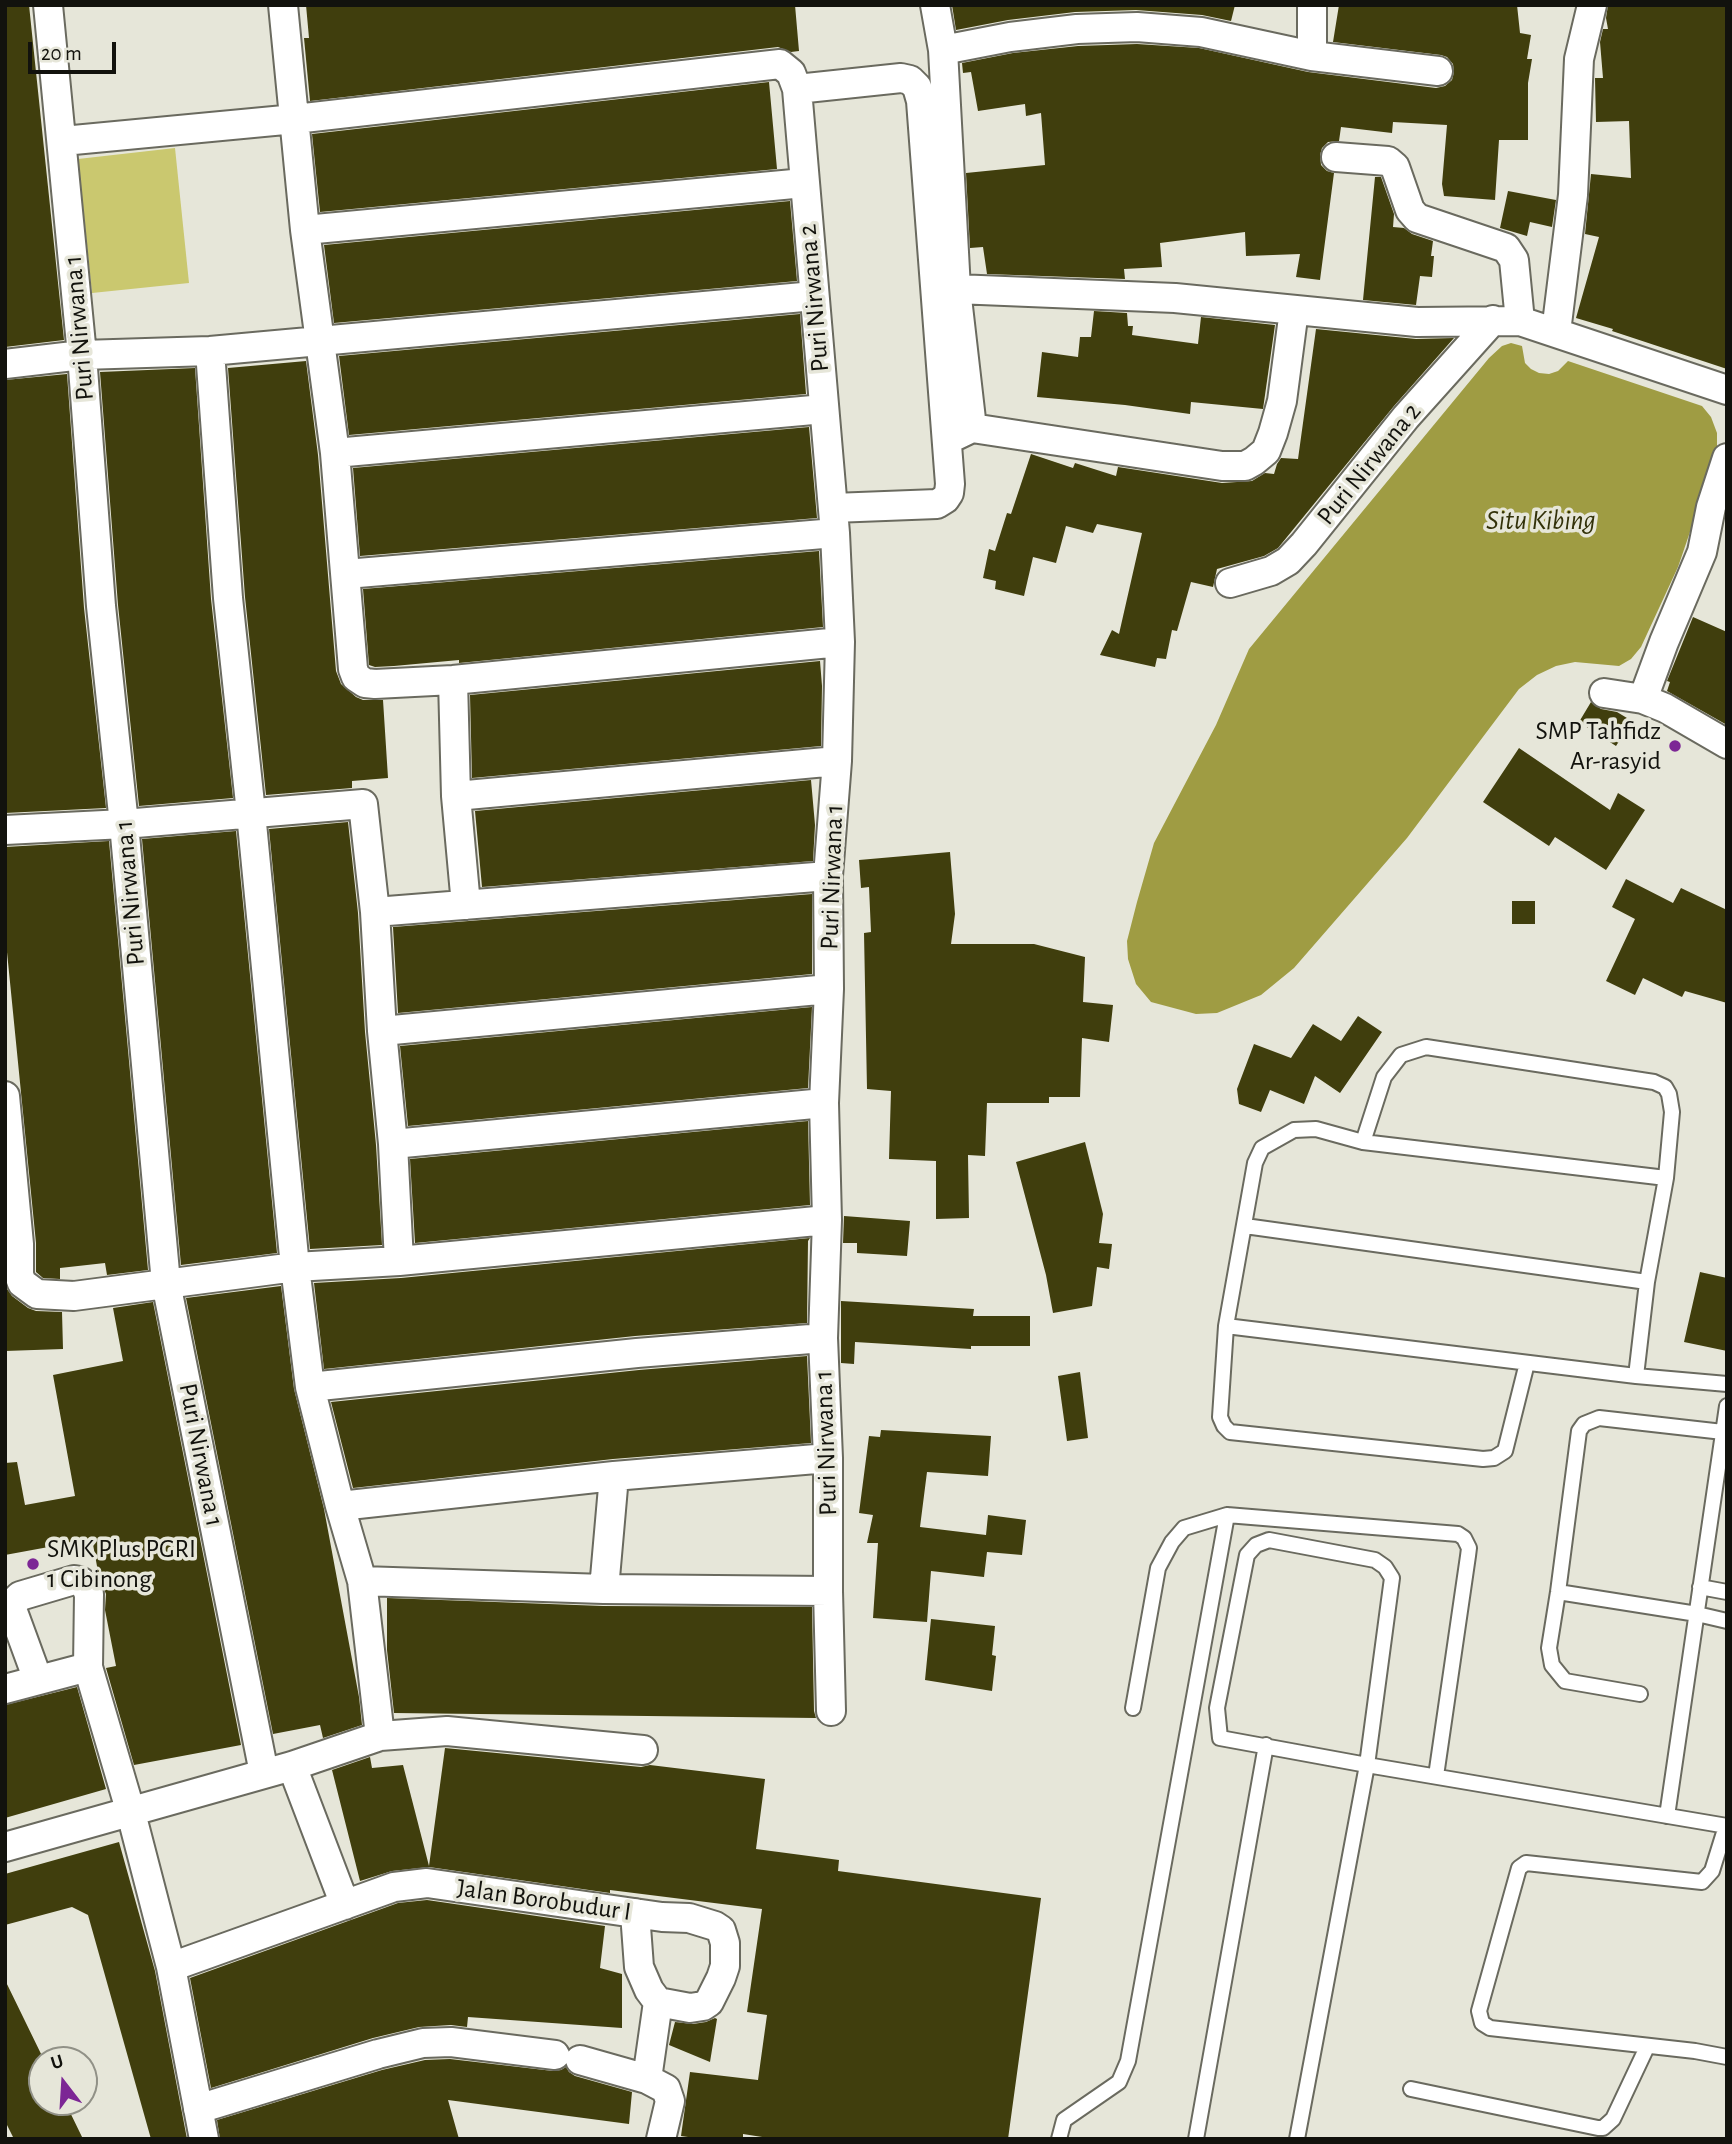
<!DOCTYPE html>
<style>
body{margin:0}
#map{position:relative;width:1732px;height:2144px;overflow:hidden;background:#e6e6d9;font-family:"Alegreya Sans",sans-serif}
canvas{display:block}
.frame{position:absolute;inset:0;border:7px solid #12120d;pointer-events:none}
.north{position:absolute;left:28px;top:2046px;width:70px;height:70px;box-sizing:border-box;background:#e6e6d9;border:2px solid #919187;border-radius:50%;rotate:343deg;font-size:19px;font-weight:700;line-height:28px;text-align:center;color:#12120d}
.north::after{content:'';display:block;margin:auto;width:24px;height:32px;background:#7c2695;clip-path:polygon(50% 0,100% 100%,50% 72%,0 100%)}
.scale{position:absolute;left:28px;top:42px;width:88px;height:32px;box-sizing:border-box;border:4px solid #12120d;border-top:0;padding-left:9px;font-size:21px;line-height:24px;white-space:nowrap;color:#12120d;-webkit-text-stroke:5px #e6e6d9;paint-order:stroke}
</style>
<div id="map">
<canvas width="1732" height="2144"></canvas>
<div class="frame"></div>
<div class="north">U</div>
<div class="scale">20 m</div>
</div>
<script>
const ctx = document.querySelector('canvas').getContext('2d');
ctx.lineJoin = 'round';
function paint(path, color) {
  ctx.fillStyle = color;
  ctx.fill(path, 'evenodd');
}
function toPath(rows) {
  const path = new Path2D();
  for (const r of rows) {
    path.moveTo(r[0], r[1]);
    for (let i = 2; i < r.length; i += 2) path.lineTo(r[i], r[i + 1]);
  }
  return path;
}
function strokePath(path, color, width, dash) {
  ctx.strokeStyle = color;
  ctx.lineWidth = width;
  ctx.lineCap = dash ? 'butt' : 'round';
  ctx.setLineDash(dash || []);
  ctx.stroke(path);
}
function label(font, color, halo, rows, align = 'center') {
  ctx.font = font + ' "Alegreya Sans",sans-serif';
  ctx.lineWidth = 7;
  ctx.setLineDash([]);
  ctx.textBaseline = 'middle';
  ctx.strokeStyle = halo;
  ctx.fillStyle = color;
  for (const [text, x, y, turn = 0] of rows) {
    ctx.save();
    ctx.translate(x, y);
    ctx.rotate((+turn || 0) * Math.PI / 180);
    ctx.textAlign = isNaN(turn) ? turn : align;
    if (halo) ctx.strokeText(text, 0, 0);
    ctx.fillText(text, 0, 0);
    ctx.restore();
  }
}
paint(toPath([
 [175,148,189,283,92,293,78,159]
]), '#cac86f');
paint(toPath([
 [1511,343,1522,346,1525,363,1531,369,1539,373,1549,374,1558,371,1568,361,1702,406,1711,417,1717,433,1717,453,1678,567,1641,647,1631,659,1619,666,1575,662,1556,666,1537,675,1519,689,1407,838,1294,968,1261,995,1217,1013,1196,1014,1151,1002,1136,984,1128,959,1127,941,1137,902,1154,843,1216,725,1249,649,1489,358,1502,346]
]), '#9f9c43');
paint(toPath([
 [5,5,29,5,64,340,5,347],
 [306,5,795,5,799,51,791,52,778,47,310,101,304,38,309,38],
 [952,5,1235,5,1231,21,1202,15,1136,10,1075,12,1008,20,956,30],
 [1339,5,1517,5,1520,33,1531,35,1527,59,1532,59,1528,83,1528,140,1499,140,1495,200,1444,196,1442,184,1447,125,1393,122,1392,133,1341,127,1339,141,1328,142,1322,148,1320,155,1321,165,1327,171,1334,173,1320,280,1296,277,1300,254,1246,256,1245,232,1160,243,1162,267,1124,269,1125,279,987,274,983,247,970,248,966,173,1045,165,1041,113,1026,116,1025,104,978,111,971,72,963,73,962,63,1013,53,1078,46,1137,44,1199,48,1308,72,1436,88,1445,86,1452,80,1454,72,1453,64,1447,57,1441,55,1333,42],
 [1608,5,1727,5,1727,369,1612,331,1613,329,1576,318,1599,237,1585,234,1591,174,1631,178,1629,121,1596,122,1595,78,1603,78,1600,42,1603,29,1608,29,1606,18],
 [769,82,777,169,320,212,312,134],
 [1375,177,1381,177,1394,214,1393,227,1404,228,1412,234,1433,241,1431,256,1434,256,1432,277,1420,276,1416,305,1363,300],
 [1508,191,1556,200,1552,227,1530,222,1527,236,1500,228],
 [790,201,797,281,334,323,324,245],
 [1094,311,1127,313,1128,326,1133,326,1132,335,1198,344,1201,317,1275,325,1263,409,1191,402,1190,414,1125,405,1037,397,1042,352,1078,357,1080,337,1091,337],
 [800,314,806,394,349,435,339,356],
 [1316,329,1416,339,1454,338,1394,406,1278,548,1264,556,1217,569,1213,587,1191,582,1177,631,1172,630,1166,659,1157,658,1155,667,1100,655,1112,630,1119,634,1142,533,1097,524,1093,533,1066,526,1056,563,1033,557,1024,596,995,589,996,581,983,578,989,549,995,551,1007,513,1011,514,1031,454,1073,468,1075,463,1116,476,1118,467,1222,483,1252,481,1265,473,1274,474,1277,464,1281,458,1298,459],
 [306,361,318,455,336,671,341,684,356,697,363,700,383,700,388,778,352,781,352,788,266,795,245,597,228,368],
 [195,368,211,599,233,798,139,806,118,605,100,372],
 [67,374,84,608,106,808,5,813,5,380],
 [809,427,817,518,360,556,353,468],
 [819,551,823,627,459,663,459,660,394,666,375,667,369,665,363,589],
 [1693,617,1727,632,1727,725,1667,691,1670,682,1667,681],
 [820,661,822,686,821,746,472,778,470,695],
 [1591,702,1601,709,1617,712,1632,721,1616,746,1579,722],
 [1519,748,1610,810,1618,793,1645,810,1606,870,1555,837,1549,846,1483,802],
 [811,780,815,825,813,861,482,887,475,811],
 [348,822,358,913,365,1032,376,1145,382,1245,310,1249,269,829],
 [236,831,277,1253,181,1265,142,839],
 [109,841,148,1270,107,1275,105,1263,60,1268,60,1279,43,1278,36,1272,36,1243,5,932,5,847],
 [950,852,955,914,951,944,1034,944,1085,957,1083,1002,1113,1005,1109,1042,1082,1038,1080,1097,1049,1097,1049,1103,987,1103,985,1156,968,1155,969,1218,936,1219,936,1161,889,1159,891,1091,867,1089,864,933,871,932,869,887,861,888,859,860],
 [1626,879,1673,903,1681,888,1727,910,1727,1003,1685,991,1682,997,1643,978,1635,995,1606,981,1635,919,1612,907],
 [812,894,812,974,398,1013,393,927],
 [1512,901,1535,901,1535,924,1512,924],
 [812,1007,808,1088,408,1126,400,1046],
 [1358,1016,1382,1032,1340,1093,1315,1076,1304,1104,1270,1090,1261,1112,1239,1104,1237,1089,1254,1044,1291,1058,1313,1024,1341,1041],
 [808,1121,810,1205,415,1243,410,1159],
 [1085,1142,1103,1214,1099,1243,1112,1244,1109,1269,1097,1267,1092,1306,1053,1313,1046,1275,1016,1162],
 [844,1216,910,1221,907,1256,857,1253,857,1243,843,1243],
 [810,1238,808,1241,807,1323,635,1336,324,1369,314,1283,401,1278],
 [1700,1272,1727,1278,1727,1351,1684,1342],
 [5,1286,12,1296,28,1308,36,1311,62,1312,63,1349,5,1351],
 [281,1286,294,1389,324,1509,359,1697,362,1725,323,1738,320,1725,273,1734,186,1298],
 [841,1301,974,1309,973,1316,1030,1316,1030,1346,971,1346,971,1349,855,1342,854,1364,841,1363],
 [153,1302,241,1745,134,1765,106,1668,116,1666,105,1610,106,1594,99,1577,92,1539,5,1555,5,1463,17,1462,25,1505,75,1496,53,1375,123,1361,113,1308],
 [807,1356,811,1443,613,1459,353,1488,331,1402,639,1370],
 [1080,1372,1088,1438,1067,1441,1058,1376],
 [881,1430,991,1436,988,1476,927,1472,920,1527,986,1535,988,1515,1026,1520,1022,1555,987,1552,984,1577,931,1571,927,1622,873,1618,878,1543,867,1543,873,1515,859,1513,869,1436,880,1437],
 [387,1598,603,1606,812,1607,814,1711,816,1718,394,1713,387,1650],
 [931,1619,995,1626,992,1655,996,1656,992,1691,925,1680],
 [77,1687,106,1789,5,1818,5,1705],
 [445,1748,641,1767,650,1765,765,1779,756,1849,839,1860,838,1871,1041,1898,1008,2139,775,2139,743,2134,743,2139,702,2139,681,2136,690,2072,758,2080,767,2015,747,2012,762,1909,610,1890,610,1893,429,1867,392,1871,360,1881,332,1770,370,1757,372,1768,403,1765,429,1866],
 [119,1842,155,1971,187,2139,151,2139,88,1915,72,1907,5,1925,5,1874],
 [427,1900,605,1926,600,1968,622,1974,622,2028,468,2017,467,2027,451,2025,419,2027,373,2038,211,2088,190,1978,398,1903],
 [5,1980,44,2060,42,2060,42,2102,65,2102,83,2139,14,2139,5,2121],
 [715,2018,717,2019,710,2062,669,2045,675,2022,693,2024,706,2022],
 [450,2059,553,2071,561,2070,566,2067,569,2072,575,2076,632,2092,629,2124,448,2100,459,2139,220,2139,217,2120,382,2070,425,2060]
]), '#403e0d');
const service = toPath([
 [1363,1142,1384,1077,1401,1055,1426,1047,1654,1082,1665,1087,1669,1094,1672,1112,1666,1178,1647,1282,1636,1376],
 [1245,1226,1647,1282],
 [1226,1326,1636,1376,1727,1384],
 [1527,1363,1505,1451,1494,1458,1483,1459,1230,1432,1224,1426,1220,1417,1226,1326,1255,1163,1262,1148,1294,1130,1316,1129,1363,1142,1666,1178],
 [1700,1587,1727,1592],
 [1558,1592,1697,1614,1727,1621],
 [1640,1694,1565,1681,1552,1665,1549,1648,1558,1592,1579,1431,1584,1424,1599,1418,1723,1432],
 [1133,1708,1158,1568,1172,1542,1184,1528,1227,1515,1458,1534,1464,1538,1469,1548,1468,1556,1436,1776],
 [1667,1816,1727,1406],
 [1726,1826,1712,1871,1702,1882,1526,1863,1519,1868,1479,2011,1482,2023,1490,2028,1695,2051,1727,2057],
 [1411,2089,1598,2128,1603,2128,1613,2119,1647,2047],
 [1059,2139,1064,2120,1119,2082,1128,2061,1227,1515],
 [1196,2139,1266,1745],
 [1297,2139,1367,1765,1392,1578,1385,1567,1375,1560,1269,1540,1256,1545,1247,1555,1217,1708,1220,1738,1367,1765,1727,1826]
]);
const minor = toPath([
 [48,5,82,355,101,606,124,824,166,1283,264,1773],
 [283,5,305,230,335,453,353,669,356,677,365,683,375,684,453,680,840,642],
 [935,5,943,50,956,289,972,428,947,440],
 [1312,5,1312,56],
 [943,50,1010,37,1077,29,1137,27,1201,32,1312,56,1438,71],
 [797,89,901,78,910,80,917,87,921,101,950,484,949,493,945,499,937,504,833,508],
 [63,141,295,119,780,64,791,73,797,89,835,533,840,642,837,761,828,876,829,989,824,1103,827,1220,823,1338,828,1458,828,1591,831,1711],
 [1336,157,1388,161,1395,167,1410,210,1417,218,1506,248,1514,260,1520,321],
 [305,230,804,183],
 [956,289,1175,298,1417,322,1520,321,1727,390],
 [1556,332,1573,195,1579,59,1592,5],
 [210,351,228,598,251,813,295,1267,310,1387,340,1506,362,1581,380,1736],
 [5,364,82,355,210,351,814,296],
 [972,428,1222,466,1245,466,1254,461,1266,451,1273,433,1282,401,1294,310],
 [335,453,824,409],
 [346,574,835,533],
 [1230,583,1271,571,1288,561,1304,544,1406,417,1493,320],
 [453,680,456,796,466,905],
 [1604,693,1643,699,1664,642,1702,552,1711,507,1727,458],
 [1643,699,1665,708,1727,744],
 [456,796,837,761],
 [5,830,124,824,363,804,375,912,382,1031,393,1144,399,1261],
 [375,912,828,876],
 [382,1031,829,989],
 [5,1096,19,1244,19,1275,22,1283,37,1294,74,1296,295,1267,399,1261,827,1220],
 [393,1144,824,1103],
 [310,1387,637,1353,823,1338],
 [340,1506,614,1476,828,1458],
 [362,1581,604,1589,828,1591],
 [604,1589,614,1476],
 [38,1680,12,1609,14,1602,20,1596,74,1580,80,1581,85,1585,89,1594,88,1667],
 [5,1689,88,1667,131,1813,171,1967,204,2139],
 [292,1766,345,1905],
 [5,1847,292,1766,380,1736,447,1731,643,1750],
 [635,1913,639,1967,649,1990,658,2002],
 [171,1967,394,1887,427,1883,662,1917,689,1918,715,1926,721,1930,725,1943,725,1966,721,1978,709,2002,703,2006,690,2008,658,2002],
 [580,2060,647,2079,666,2089,670,2101,661,2139],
 [647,2079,658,2002],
 [198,2109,378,2054,423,2043,451,2042,555,2055]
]);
strokePath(service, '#6a6a5f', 18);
strokePath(minor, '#6a6a5f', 32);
strokePath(service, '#fff', 14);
strokePath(minor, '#fff', 28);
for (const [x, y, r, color] of [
 [1675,746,7,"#7c2695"],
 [33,1564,7,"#7c2695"]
]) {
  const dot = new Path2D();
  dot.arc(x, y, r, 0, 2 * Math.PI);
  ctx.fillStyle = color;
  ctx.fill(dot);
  strokePath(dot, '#e6e6d9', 2.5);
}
label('26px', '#12120d', '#e6e6d9', [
 ["Puri Nirwana 2",814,298,-95],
 ["Puri Nirwana 1",79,328,-95],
 ["Puri Nirwana 2",1369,464,-51],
 ["Puri Nirwana 1",832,877,-88],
 ["Puri Nirwana 1",130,893,-95],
 ["Puri Nirwana 1",826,1443,-92],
 ["Puri Nirwana 1",201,1455,79],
 ["Jalan Borobudur I",544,1900,8]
]);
label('26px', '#12120d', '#e6e6d9', [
 ["SMP Tahfidz",1661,731],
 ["Ar-rasyid",1661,761],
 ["SMK Plus PGRI",47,1549,"left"],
 ["1 Cibinong",47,1579,"left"]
], 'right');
label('italic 28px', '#323109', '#e6e6d9', [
 ["Situ Kibing",1541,521]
]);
</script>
